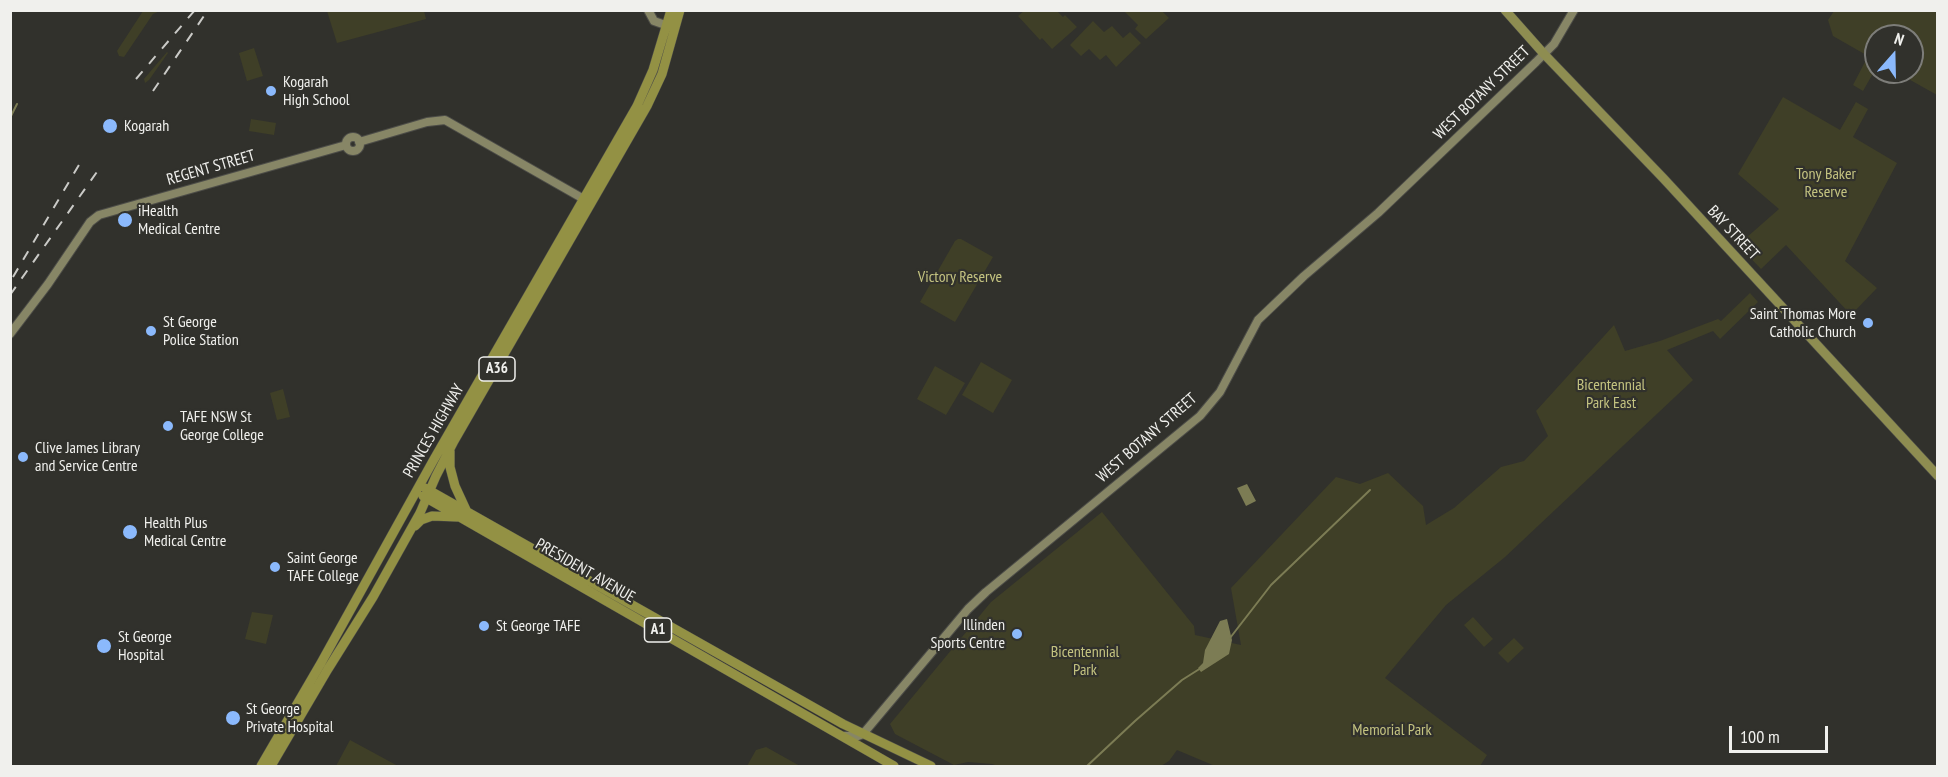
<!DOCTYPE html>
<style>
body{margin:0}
#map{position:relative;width:1948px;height:777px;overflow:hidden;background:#31312c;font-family:"PT Sans Narrow",sans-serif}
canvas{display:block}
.frame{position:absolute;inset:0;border:12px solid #f0f0ed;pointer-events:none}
.north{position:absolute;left:1864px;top:24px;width:60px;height:60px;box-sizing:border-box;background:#31312c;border:2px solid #7d7d79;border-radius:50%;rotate:20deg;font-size:16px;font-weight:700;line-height:24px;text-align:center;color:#f0f0ed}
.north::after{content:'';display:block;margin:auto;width:21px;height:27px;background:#8bb9fc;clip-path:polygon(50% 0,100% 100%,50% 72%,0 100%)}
.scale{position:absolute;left:1729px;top:726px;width:99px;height:27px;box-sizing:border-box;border:3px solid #f0f0ed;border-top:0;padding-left:8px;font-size:18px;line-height:21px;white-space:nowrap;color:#f0f0ed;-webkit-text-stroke:4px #31312c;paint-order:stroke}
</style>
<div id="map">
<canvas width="1948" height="777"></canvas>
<div class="frame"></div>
<div class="north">N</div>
<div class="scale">100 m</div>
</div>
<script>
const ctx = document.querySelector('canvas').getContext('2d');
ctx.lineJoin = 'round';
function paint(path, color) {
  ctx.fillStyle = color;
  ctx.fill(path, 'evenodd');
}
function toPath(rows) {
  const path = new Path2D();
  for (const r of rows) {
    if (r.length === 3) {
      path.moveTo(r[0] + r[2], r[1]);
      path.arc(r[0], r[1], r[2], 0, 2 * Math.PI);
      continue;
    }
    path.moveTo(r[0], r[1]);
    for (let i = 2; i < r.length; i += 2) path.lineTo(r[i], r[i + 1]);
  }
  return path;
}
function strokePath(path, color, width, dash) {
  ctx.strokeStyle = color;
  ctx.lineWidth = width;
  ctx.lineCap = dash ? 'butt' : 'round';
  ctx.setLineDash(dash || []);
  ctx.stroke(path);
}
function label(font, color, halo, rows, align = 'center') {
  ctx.font = font + ' "PT Sans Narrow",sans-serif';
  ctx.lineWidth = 4.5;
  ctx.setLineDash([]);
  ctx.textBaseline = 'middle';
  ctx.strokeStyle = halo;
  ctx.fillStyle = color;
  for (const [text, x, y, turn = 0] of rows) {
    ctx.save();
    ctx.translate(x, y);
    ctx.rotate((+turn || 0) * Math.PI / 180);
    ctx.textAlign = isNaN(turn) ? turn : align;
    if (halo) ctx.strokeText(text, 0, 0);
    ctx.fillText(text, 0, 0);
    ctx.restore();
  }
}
paint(toPath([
 [143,11,160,11,153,14,124,57,119,56,117,51],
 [327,11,424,11,426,19,337,43],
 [1024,11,1057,11,1063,17,1065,15,1077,27,1052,49,1042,38,1040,40,1018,16],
 [1124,11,1162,11,1169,18,1146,39,1135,29,1138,25],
 [1834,11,1937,11,1937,95,1896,72,1912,72,1912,36,1876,36,1876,68,1863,91,1853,85,1868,56,1833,36,1828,20],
 [1093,21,1104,32,1112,26,1123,38,1130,32,1141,43,1116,67,1106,55,1100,60,1089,49,1081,56,1070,45],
 [254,48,263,76,247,81,239,53],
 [167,52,168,53,149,80,145,83,144,79],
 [1783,97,1840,130,1856,102,1868,109,1853,137,1897,163,1845,261,1877,288,1851,315,1786,245,1761,269,1738,245,1779,209,1738,174],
 [251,119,276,123,274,135,249,131],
 [961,239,993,257,955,322,920,302,955,241,958,239],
 [1750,293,1758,302,1720,339,1713,331,1667,350,1693,380,1505,557,1446,605,1385,678,1487,755,1480,766,1215,766,1177,750,1169,761,1161,766,998,766,992,764,968,762,954,765,895,734,890,724,991,602,1102,512,1194,626,1195,635,1241,645,1231,588,1336,477,1360,484,1388,473,1423,506,1426,525,1454,508,1501,467,1524,461,1548,436,1536,411,1614,325,1625,351,1660,341,1718,319,1721,321],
 [981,362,1012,380,993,413,962,395],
 [935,366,965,383,946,415,917,399],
 [283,389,290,417,277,420,270,393],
 [252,612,273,615,266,644,245,639],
 [1473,617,1493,639,1484,647,1464,625],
 [1514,638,1524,648,1508,663,1498,653],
 [350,740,398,766,336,766],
 [766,747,800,766,747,766,756,750]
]), '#3f3f27');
paint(toPath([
 [1247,484,1256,501,1246,506,1237,488],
 [1227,619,1232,640,1229,654,1201,672,1198,668,1203,663,1205,650,1220,621]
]), '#7c7c54');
strokePath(toPath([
 [10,118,17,104],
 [1230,638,1271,585,1370,490],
 [1087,766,1135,721,1182,680,1201,668]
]), '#7c7c54', 2);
const secondary = toPath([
 [648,10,654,21,671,27],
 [353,144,7],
 [359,142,427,122,445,120,589,202],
 [10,334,48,284,90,222,99,215,346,145],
 [842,736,858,736,863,734,968,609,986,592,1200,416,1220,392,1258,320,1304,276,1378,213,1536,62,1554,44,1574,10]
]);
const primary = toPath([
 [1505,10,1544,54,1664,179,1938,476]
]);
const trunk = toPath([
 [450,451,450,467,455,486,467,512],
 [425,488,843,724,931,766],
 [423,496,894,766],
 [415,526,421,520,432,516,457,517],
 [261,766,321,663,433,461,637,106,653,70,671,10],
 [271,766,328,669,373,597,420,513,436,476,454,441,647,106,662,74,680,10]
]);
strokePath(secondary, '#4d4d48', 10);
strokePath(primary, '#4d4d48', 10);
strokePath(trunk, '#4d4d48', 10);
strokePath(secondary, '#878666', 8);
strokePath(primary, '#8e8d51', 9);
strokePath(trunk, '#939144', 9);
strokePath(toPath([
 [136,79,195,10],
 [153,91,208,10],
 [13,277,83,158],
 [10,295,99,169]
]), '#cacac7', 2, [10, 10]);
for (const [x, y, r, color] of [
 [271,91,6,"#8bb9fc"],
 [110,126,8,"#8bb9fc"],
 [125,220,8,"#8bb9fc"],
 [1868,323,6,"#8bb9fc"],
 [151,331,6,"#8bb9fc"],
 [168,426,6,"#8bb9fc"],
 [23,457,6,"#8bb9fc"],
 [130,532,8,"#8bb9fc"],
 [275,567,6,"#8bb9fc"],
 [484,626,6,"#8bb9fc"],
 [1017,634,6,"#8bb9fc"],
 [104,646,8,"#8bb9fc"],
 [233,718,8,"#8bb9fc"]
]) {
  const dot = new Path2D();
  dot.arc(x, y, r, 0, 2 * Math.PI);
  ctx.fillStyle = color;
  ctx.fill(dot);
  strokePath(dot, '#31312c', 2);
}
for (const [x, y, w] of [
 [497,369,36],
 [658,630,27]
]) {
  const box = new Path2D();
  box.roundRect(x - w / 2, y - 12, w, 24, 4.5);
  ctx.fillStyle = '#31312c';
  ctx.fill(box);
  strokePath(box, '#f0f0ed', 1.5);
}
label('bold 15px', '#f0f0ed', null, [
 ["A36",497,369],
 ["A1",658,630]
]);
label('16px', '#f0f0ed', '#31312c', [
 ["Kogarah",283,82],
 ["High School",283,100],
 ["Kogarah",124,126],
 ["iHealth",138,211],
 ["Medical Centre",138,229],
 ["Saint Thomas More",1856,314,"right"],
 ["Catholic Church",1856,332,"right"],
 ["St George",163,322],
 ["Police Station",163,340],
 ["TAFE NSW St",180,417],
 ["George College",180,435],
 ["Clive James Library",35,448],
 ["and Service Centre",35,466],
 ["Health Plus",144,523],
 ["Medical Centre",144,541],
 ["Saint George",287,558],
 ["TAFE College",287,576],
 ["Illinden",1005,625,"right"],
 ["Sports Centre",1005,643,"right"],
 ["St George TAFE",496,626],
 ["St George",118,637],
 ["Hospital",118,655],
 ["St George",246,709],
 ["Private Hospital",246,727]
], 'left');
label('16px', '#f0f0ed', '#31312c', [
 ["WEST BOTANY STREET",1482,93,-44],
 ["REGENT STREET",211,168,-16],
 ["BAY STREET",1733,233,47],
 ["PRINCES HIGHWAY",434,431,-60],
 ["WEST BOTANY STREET",1147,438,-41],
 ["PRESIDENT AVENUE",585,571,30]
]);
label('16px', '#c4c380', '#31312c', [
 ["Tony Baker",1826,174],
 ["Reserve",1826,192],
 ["Victory Reserve",960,277],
 ["Bicentennial",1611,385],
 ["Park East",1611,403],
 ["Bicentennial",1085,652],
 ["Park",1085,670],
 ["Memorial Park",1392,730]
]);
</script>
